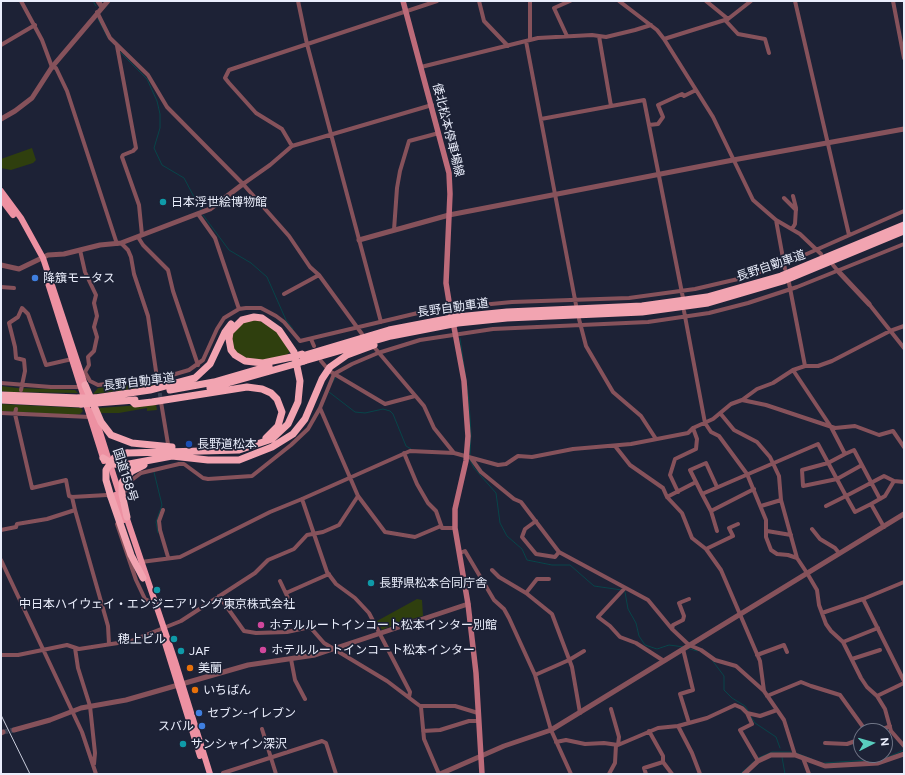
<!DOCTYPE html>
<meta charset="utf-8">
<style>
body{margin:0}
#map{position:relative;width:905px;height:775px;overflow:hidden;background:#1d2236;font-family:Figtree,sans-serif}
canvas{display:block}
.frame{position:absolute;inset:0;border:2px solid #eaeefc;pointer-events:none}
.north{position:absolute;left:853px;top:723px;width:40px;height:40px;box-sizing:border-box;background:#1d2236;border:1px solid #6f7485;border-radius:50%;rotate:84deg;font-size:11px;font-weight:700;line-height:16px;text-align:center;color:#eaeefc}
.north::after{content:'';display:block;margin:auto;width:14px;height:18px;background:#59cebe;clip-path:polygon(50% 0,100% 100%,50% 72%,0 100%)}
</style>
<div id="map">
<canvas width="905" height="775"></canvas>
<div class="frame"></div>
<div class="north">N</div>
</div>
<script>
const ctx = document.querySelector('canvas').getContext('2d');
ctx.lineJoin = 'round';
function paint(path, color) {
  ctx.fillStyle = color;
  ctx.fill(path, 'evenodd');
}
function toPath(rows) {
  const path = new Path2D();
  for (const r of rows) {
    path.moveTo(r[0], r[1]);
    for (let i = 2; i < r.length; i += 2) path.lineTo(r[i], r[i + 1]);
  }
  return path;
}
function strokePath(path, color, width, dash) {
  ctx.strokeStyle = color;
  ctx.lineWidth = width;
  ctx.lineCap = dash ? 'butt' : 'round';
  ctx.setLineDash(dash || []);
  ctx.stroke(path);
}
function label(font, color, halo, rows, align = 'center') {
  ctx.font = font + ' Figtree,"Noto Sans JP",sans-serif';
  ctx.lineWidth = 3.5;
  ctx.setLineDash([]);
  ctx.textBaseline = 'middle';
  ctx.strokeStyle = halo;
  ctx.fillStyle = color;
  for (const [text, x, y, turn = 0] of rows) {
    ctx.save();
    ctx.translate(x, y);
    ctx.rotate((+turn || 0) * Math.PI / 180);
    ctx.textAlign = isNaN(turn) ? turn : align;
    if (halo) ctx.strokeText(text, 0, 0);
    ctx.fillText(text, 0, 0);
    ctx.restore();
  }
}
paint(toPath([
 [32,148,36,160,33,163,11,170,1,168,1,159],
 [257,319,277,332,290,352,285,356,269,360,245,360,234,351,231,341,233,332,241,323],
 [151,382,154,386,93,394,98,388],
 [1,386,17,388,75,390,78,393,9,392,1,391],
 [1,404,81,408,83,411,80,414,73,415,1,411],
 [156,404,157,410,147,411,147,408,119,413,100,413,98,408],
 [417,599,422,600,423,616,400,622,382,630,377,621]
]), '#2f3f0e');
strokePath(toPath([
 [93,1,96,6],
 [98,19,108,38],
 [119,51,147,79,157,101,160,114,160,128,154,148,162,165,184,178,201,210],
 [203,215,229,250,251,263,267,277,286,320,293,329],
 [460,338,469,401,471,434,470,455],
 [332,383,336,377],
 [329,392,355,412,365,413,383,409,390,411,393,414,406,446,411,449],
 [469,458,474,468,496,493,500,523,507,536,522,549,527,560,552,565,570,565,594,586,622,590],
 [154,472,162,505,156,522,158,533],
 [625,592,628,609,636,623,639,636,645,645,657,649,669,645,684,647],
 [687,648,697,651],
 [712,660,724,676,724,690,732,698,745,706,749,712],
 [750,715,755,723,776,737,780,748],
 [796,753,812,759],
 [782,757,785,774],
 [758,758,772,752,791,752],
 [886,758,904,750],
 [824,763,883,759],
 [740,774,756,760]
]), '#08454a', 1);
strokePath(toPath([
 [159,387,161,402]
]), '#3c4154', 4, [4, 2]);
strokePath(toPath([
 [3,732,14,730]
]), '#3c4154', 5, [5, 2.5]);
strokePath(toPath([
 [21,1,42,40,52,67,56,68,67,91,117,244],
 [298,1,307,44,381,322],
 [479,1,484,21,508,46],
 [530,1,530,39],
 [619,1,657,30,664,39,713,117,753,200,776,220,800,234,821,254],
 [706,1,728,19],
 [795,1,849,235],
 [893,1,904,58],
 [97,12,110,38,148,75,167,107,243,184,289,236,310,267,319,275,362,334],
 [725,20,738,34,765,39,769,53],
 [567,36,554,8,570,1],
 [599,36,611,106],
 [664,39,728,19,751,1],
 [526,41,576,305],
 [1,45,35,25],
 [117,46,136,148,133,151,123,155,122,157,139,205,142,235],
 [421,67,538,38,592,35,606,37,635,30,651,25],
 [541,119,644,100,683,298],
 [649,125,658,124,663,117,658,105,682,94,684,96,696,90],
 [292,146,282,129,256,113,229,83,225,78,229,70,437,1],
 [243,184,270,165,292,146,432,105],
 [784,198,796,210],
 [198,214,215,238,239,309],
 [776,220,785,269],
 [792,229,795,224,796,208,793,196],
 [394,230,397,188,400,171,409,141,439,133],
 [138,237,143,245,168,270,173,291,198,365],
 [121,243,128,250,131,257,134,274,148,316,158,385],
 [80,250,85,272,96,295,94,303,97,316,94,327,97,337,94,351,88,357,89,365,85,372,86,374],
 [833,265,838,271],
 [789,283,805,366],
 [1,287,14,288],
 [284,294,319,275],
 [869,304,904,348],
 [684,311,705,423,711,432,719,436,747,474,766,520,766,537,771,550,777,554,788,555,797,558,807,573,817,590,819,605,826,624,831,631,843,642,861,678,867,687,877,696,885,709,891,731,904,746],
 [579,319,586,346,613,392,641,416,656,439],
 [311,339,314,346],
 [374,347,424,406,434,428,454,453],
 [321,361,326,367],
 [793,370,831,427,845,454,854,450,880,499],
 [331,372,385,404,415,396],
 [82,376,86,374,90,381,98,385,172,375,189,370,203,360,217,329,224,318,239,309,246,308,261,308,276,316,284,322,300,341,422,312,450,308,512,302,629,298,695,289,738,279,784,264,904,211],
 [1,383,51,387,81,387],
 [21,390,25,371,24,360,16,358,15,347,9,323,18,317,22,308,28,314,46,365,72,359],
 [742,400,766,405,835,428,855,426,879,435,893,431,904,447],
 [161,402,168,444],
 [320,408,358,496,385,532,415,537,441,526],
 [16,409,15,414,32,488,66,480,69,496,72,497,75,510],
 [1,413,90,417],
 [720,413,734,430,757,442,770,457,779,476,781,500,797,558],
 [615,446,630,465,663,488,667,497,682,513,692,538,706,549,721,570,760,661,764,691,784,720,795,755],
 [404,453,417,484,428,503,436,511,442,528,455,528],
 [845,454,828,463,802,470,803,486,837,479,862,465],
 [471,458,481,472,514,499,521,502,559,552,648,600,672,629,689,645,701,650,715,660,736,666,764,691],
 [754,489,711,511,702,494,818,444,846,496,826,506],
 [128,491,129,482,141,473,179,464,184,464,203,478,208,479,252,476,291,445,308,429,320,408,334,374,352,364,378,353,420,340,493,329,648,322,709,313,748,303,797,287,904,244],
 [678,492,670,475,675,459,696,449,697,439,693,428],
 [702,494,690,470,706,463,717,487],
 [72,497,107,495],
 [667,497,696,482],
 [302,499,327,572,336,584,355,598,369,613,410,692,409,697],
 [871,504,885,496,894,481],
 [761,506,781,500],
 [163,510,159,521,160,530,168,557],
 [711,511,717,531],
 [536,521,525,529,522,537,536,554,555,557,559,552],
 [117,524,136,580,145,599,151,602],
 [884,527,871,504,855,512,846,496,884,476,894,481,904,482],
 [812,529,820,539,835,548,839,553],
 [1,530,16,527,17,524,47,519,75,510,108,626,109,644],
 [767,531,791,535],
 [706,549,733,536,729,528,738,524],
 [460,553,465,551,494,600,504,609,509,618,535,675,551,730,571,774],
 [1,560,82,732,96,774],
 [141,562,180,557,270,512,302,499,410,451,454,453,498,465,506,464,518,456,532,457,573,449,631,444,688,433,693,428,713,419,731,404,742,400,757,389,773,383,793,370,805,366,818,366,832,361,890,331,904,326],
 [492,570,499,577,526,593,552,614,572,667,580,713],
 [280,581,288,598],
 [625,588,598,617,610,626,620,637,636,643,664,661],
 [286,593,329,574],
 [526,593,537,579,549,579],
 [219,596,244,631,256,633,287,632,310,627,324,643,387,681,420,706,455,706,478,713],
 [863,599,904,681],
 [822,613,863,599,904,582],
 [672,629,673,625,683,620,684,616,679,603,689,599],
 [843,642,878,628],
 [75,648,78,668,90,706,95,753,94,764],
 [683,649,693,690,680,694,689,723,678,726,692,753,700,774],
 [1,655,18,655,67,645,79,649,131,641,181,621,255,573,268,560,294,549,307,535,323,532,339,525,358,496],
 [757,655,784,645,787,652],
 [291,659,295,680,305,699],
 [852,659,880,650],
 [535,675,569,660,584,651],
 [767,696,801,682,811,686,840,695,866,731],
 [877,696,904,683],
 [421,707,424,739,439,774],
 [611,709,619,737,618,745],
 [747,713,760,716,777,710],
 [689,723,707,718,735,705,742,708,747,713,752,724,740,730,758,761],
 [262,729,276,774],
 [423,731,440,730,469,721,478,721],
 [649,731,663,756,663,762],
 [878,731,890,726],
 [556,742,566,740,585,744,604,743,618,745,658,728,678,726],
 [825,743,847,744,861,739],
 [803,758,809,774],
 [223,773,322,741,326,743,336,774],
 [609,774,615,763,616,745],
 [646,774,644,768,663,762,672,774]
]), '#86525b', 4);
strokePath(toPath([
 [98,1,102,7],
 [1,119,15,111,32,98,52,67,108,1],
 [359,240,449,215,733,160,904,129],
 [1,265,19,269,48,255,64,254,100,245,121,243,210,209,243,184],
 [838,271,869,304],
 [14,730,50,720,81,708,126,700,248,665,315,655,468,604],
 [1,733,3,732],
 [440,774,504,746,551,730,904,514],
 [744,774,758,761,771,755,795,755,825,766,878,763,904,754]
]), '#86525b', 5);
strokePath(toPath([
 [403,1,449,173,450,194,446,283,451,314],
 [454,327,464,381,468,436,466,461,455,509,455,528,468,604,476,673,482,774]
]), '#bd6b7a', 5.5);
strokePath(toPath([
 [1,191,21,218,43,258,86,388],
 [1,199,13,215],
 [48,283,104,461],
 [93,410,121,499],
 [115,495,124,520],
 [125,513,175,661,210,774],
 [165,643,200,756]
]), '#ed91a2', 6);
strokePath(toPath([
 [302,356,389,330,457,317,507,312,642,306,707,297,781,276,904,225],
 [304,361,391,336,458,323,507,318,642,312,708,303,783,281,904,231],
 [85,385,101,422,111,435,132,443,172,447],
 [210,388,295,364],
 [170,390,214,382,269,366],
 [1,395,79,398],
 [95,398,150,390,195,378,210,364,225,332,231,324],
 [1,400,81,404],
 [132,401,135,404,152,402,247,387,262,389,271,393,277,399,282,412,278,426,266,438],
 [96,403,135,400],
 [127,453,239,450,272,439,288,424,298,402,300,381,294,352,279,330,262,318,254,317,242,320,230,332,229,339,231,350,235,355,245,361,263,363,292,357],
 [103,458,113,464,124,465,172,456,208,460,239,460,272,447,293,434,305,419,322,379,330,367,347,355,374,345],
 [111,497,131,555,143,578],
 [127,517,122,494,122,482,132,471,144,465]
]), '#f2a4b1', 7);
strokePath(toPath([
 [1,715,30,774]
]), '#cacedd', 1);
strokePath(toPath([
 [292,357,302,354],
 [295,364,304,361],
 [79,398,95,398],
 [81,404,96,403],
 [111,497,106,480,106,470,114,458,127,453]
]), '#f2a4b1', 7);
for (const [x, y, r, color] of [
 [163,202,4,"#0f9aa8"],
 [35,278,4,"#3f7fe0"],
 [189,444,4,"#1a4fb4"],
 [371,583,4,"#0f9aa8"],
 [157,590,4,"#0f9aa8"],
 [261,625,4,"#d1479c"],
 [174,639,4,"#0f9aa8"],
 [263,650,4,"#d1479c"],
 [181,651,4,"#0f9aa8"],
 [190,668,4,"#e8710a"],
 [195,690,4,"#e8710a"],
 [199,713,4,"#3f7fe0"],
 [202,726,4,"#3f7fe0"],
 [183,744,4,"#0f9aa8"]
]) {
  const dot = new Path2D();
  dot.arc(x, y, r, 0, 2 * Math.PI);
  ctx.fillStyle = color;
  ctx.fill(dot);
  strokePath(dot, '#1d2236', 1.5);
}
label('12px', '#eaeefc', '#1d2236', [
 ["倭北松本停車場線",448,130,76],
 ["長野自動車道",771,266,-19],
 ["長野自動車道",453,308,-8],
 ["長野自動車道",139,382,-7],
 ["国道158号",125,475,72]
]);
label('12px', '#eaeefc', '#1d2236', [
 ["日本浮世絵博物館",171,202],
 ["降簱モータス",43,278],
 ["長野道松本",197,444],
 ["長野県松本合同庁舎",379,583],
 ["中日本ハイウェイ・エンジニアリング東京株式会社",157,604,"center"],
 ["ホテルルートインコート松本インター別館",269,625],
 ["穂上ビル",166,639,"right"],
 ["ホテルルートインコート松本インター",271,650],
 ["JAF",189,651],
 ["美蘭",198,668],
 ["いちばん",203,690],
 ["セブン-イレブン",207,713],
 ["スバル",194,726,"right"],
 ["サンシャイン深沢",191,744]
], 'left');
</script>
